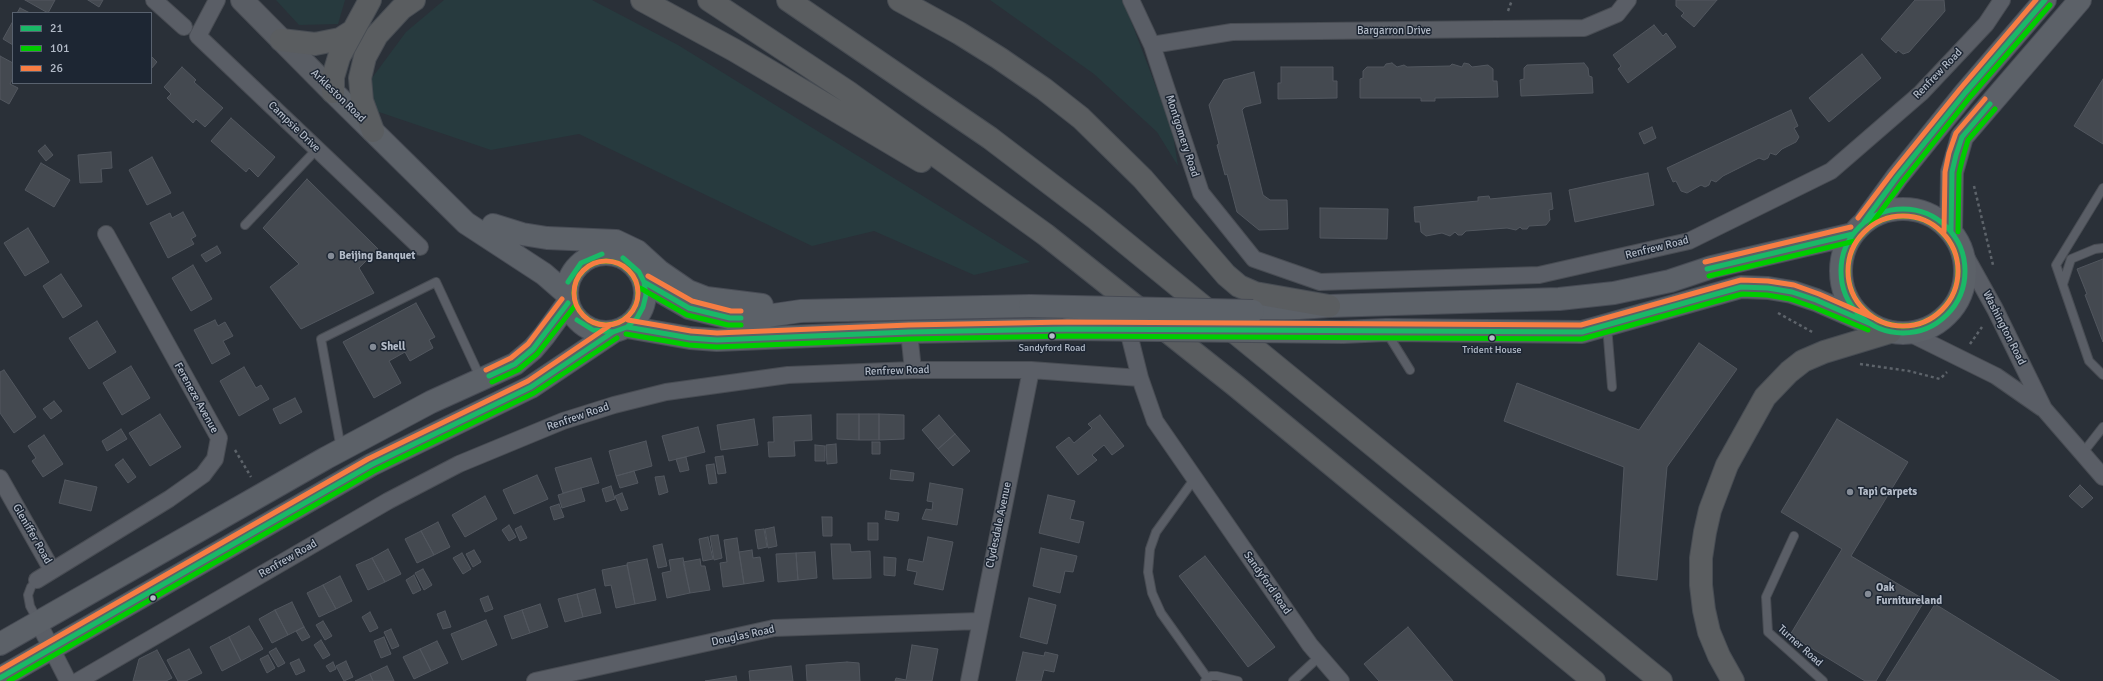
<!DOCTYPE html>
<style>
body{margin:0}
#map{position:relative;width:2103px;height:681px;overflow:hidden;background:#2a3038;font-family:Signika,sans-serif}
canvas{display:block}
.legend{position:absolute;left:12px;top:12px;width:140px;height:72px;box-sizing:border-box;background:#1d2633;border:1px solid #59626f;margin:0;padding:5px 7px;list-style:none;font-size:12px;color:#b4bcc9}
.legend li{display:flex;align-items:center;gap:8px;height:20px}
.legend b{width:20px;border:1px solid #59626f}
</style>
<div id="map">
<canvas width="2103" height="681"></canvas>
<ul class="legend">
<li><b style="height:5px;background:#1ab867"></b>21</li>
<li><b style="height:5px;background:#0c0"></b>101</li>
<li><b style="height:5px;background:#f77d43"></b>26</li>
</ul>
</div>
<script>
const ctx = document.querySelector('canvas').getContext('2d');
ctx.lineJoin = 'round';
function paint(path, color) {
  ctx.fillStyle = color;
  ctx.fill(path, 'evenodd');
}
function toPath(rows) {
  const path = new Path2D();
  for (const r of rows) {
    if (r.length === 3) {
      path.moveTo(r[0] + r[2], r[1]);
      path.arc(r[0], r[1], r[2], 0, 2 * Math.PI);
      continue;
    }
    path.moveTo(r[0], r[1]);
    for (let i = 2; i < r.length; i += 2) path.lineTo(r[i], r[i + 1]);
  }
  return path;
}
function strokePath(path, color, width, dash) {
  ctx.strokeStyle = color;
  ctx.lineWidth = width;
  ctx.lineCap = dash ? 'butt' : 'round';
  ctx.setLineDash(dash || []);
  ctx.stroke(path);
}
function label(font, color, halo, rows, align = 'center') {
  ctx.font = font + ' Signika,sans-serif';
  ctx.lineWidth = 3;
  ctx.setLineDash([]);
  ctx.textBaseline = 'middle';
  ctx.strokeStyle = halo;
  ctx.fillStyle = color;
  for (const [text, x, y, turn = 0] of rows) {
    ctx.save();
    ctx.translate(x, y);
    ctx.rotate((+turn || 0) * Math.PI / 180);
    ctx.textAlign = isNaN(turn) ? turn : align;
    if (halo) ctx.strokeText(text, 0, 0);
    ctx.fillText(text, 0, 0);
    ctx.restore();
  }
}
paint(toPath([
 [276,0,345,0,338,24,299,25],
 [444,0,592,0,678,45,1030,262,974,275,874,231,812,246,579,134,491,150,373,110,369,82,406,32],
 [990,0,1123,0,1172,129,1178,166,1157,132,1094,74]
]), '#273a3e');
const building = toPath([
 [25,0,55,0,48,13,25,0],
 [88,0,103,0,99,7,88,0],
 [1717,0,1694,27,1681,16,1684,13,1676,6,1676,0,1717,0],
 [1915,0,1944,0,1945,11,1909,52,1903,54,1898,50,1896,53,1881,39,1915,0],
 [20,8,30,13,17,13,20,8],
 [13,21,13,45,3,39,13,21],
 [1654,25,1663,36,1666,33,1676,47,1628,83,1618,69,1621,66,1613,55,1654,25],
 [1862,54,1881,78,1829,122,1809,98,1862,54],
 [0,56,13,63,13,78,10,84,18,88,9,104,0,99,0,56],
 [151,56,157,62,151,69,151,56],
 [1392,63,1397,67,1404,65,1407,67,1450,66,1452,64,1462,67,1464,63,1469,64,1472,67,1488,65,1493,69,1493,81,1497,81,1498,97,1435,98,1435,101,1421,101,1421,98,1360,98,1360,79,1363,78,1363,71,1367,67,1384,67,1386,64,1392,63],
 [1584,63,1588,68,1589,76,1592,77,1593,93,1521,96,1520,80,1524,79,1524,68,1527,65,1584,63],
 [182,67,196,80,194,82,223,108,205,127,196,119,193,123,167,98,171,94,164,87,182,67],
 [1281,67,1333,67,1333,81,1337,81,1337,98,1278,99,1278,83,1281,83,1281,67],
 [1254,72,1261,103,1245,107,1242,110,1263,195,1270,200,1287,200,1288,229,1259,230,1237,212,1227,174,1225,175,1217,145,1219,144,1209,105,1224,80,1254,72],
 [2103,79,2103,144,2074,126,2103,79],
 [1791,110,1798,126,1794,128,1799,137,1796,142,1782,149,1776,155,1770,153,1768,158,1764,160,1759,158,1723,176,1716,182,1711,180,1709,185,1705,187,1701,185,1687,193,1681,191,1676,181,1673,182,1667,168,1791,110],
 [231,118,275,157,258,177,249,168,246,172,211,141,231,118],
 [1652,127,1656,138,1644,144,1639,133,1652,127],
 [45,145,53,155,46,161,38,151,45,145],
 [111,152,112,168,101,169,102,182,80,183,78,155,111,152],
 [152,157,171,193,147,205,129,170,152,157],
 [41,163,70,180,54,207,25,190,41,163],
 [1648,173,1654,205,1575,222,1569,190,1648,173],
 [307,179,378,249,359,268,374,293,301,329,270,287,299,264,263,228,307,179],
 [1551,193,1553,209,1549,210,1550,220,1546,225,1529,226,1527,229,1522,229,1520,227,1516,230,1507,228,1466,231,1462,235,1458,235,1455,232,1450,236,1442,233,1426,236,1421,232,1420,222,1415,222,1414,207,1478,201,1478,197,1489,196,1490,199,1551,193],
 [1320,208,1388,209,1387,239,1320,238,1320,208],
 [183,212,196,236,191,239,194,244,168,258,150,223,170,213,172,218,183,212],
 [28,228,49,262,25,276,4,243,28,228],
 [217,246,221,253,206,262,201,255,217,246],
 [2103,259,2103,342,2085,295,2087,294,2077,269,2103,259],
 [193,265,212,299,191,311,172,278,193,265],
 [61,274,82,306,63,318,43,286,61,274],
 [416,303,435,337,429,340,433,348,410,361,405,352,389,361,401,383,374,398,343,342,416,303],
 [215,320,218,326,225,322,233,336,223,341,230,354,212,364,194,330,215,320],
 [97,321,116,352,89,369,69,338,97,321],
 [1699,343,1737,369,1667,467,1657,580,1617,575,1624,467,1504,421,1517,383,1639,430,1699,343],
 [131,366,150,398,122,415,103,383,131,366],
 [244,367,256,388,261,385,269,399,239,416,220,381,244,367],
 [4,370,36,417,14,433,0,413,0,372,4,370],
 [295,398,302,412,280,424,273,409,295,398],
 [54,401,62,411,51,419,43,409,54,401],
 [160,414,181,447,150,466,129,433,160,414],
 [837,414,859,414,859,440,837,439,837,414],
 [859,414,879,414,879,440,859,440,859,414],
 [879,414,904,415,904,439,879,440,879,414],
 [811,415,812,440,794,441,795,456,769,457,768,442,774,442,773,417,811,415],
 [939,415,955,434,938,449,922,430,939,415],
 [1100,415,1124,446,1112,455,1104,445,1092,455,1097,460,1078,475,1056,447,1069,437,1074,443,1092,428,1088,424,1100,415],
 [754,419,758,445,721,450,717,425,754,419],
 [1837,419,1908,462,1851,556,1925,600,1876,681,1865,681,1790,635,1842,549,1781,512,1837,419],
 [698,427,705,452,669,461,662,436,698,427],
 [121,429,127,439,107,451,102,441,121,429],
 [955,434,970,451,953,466,938,449,955,434],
 [44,435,63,464,43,477,32,461,36,458,28,446,44,435],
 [646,441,652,466,616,476,609,451,646,441],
 [872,442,880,442,880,454,872,454,872,442],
 [836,444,837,463,827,464,826,445,836,444],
 [815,445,825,446,825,461,815,461,815,445],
 [723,456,726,473,718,474,715,457,723,456],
 [686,457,689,470,680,472,676,459,686,457],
 [591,458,599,483,563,493,555,468,591,458],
 [123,459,136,477,128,483,115,465,123,459],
 [714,464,717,483,709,484,706,465,714,464],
 [891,470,914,473,913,481,890,479,891,470],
 [634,471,638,483,620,488,616,476,634,471],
 [537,475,548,499,514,514,503,490,537,475],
 [664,476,668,492,659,495,655,477,664,476],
 [65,480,97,487,91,511,59,503,65,480],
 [930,483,963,489,957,525,922,519,926,509,932,510,933,502,927,501,930,483],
 [2080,485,2093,498,2082,508,2069,496,2080,485],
 [611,486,615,499,606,502,602,489,611,486],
 [581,488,585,501,562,508,558,495,581,488],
 [622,493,628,509,621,511,615,496,622,493],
 [1048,495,1075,501,1070,519,1084,522,1079,543,1039,533,1048,495],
 [485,496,497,519,465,537,452,515,485,496],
 [559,504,564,517,554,520,550,507,559,504],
 [886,511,899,513,898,521,885,519,886,511],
 [822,517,832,517,832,536,823,536,822,517],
 [438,522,450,547,434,555,421,531,438,522],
 [868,523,878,523,878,540,868,540,868,523],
 [509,525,516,537,509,541,502,530,509,525],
 [521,526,527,538,520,541,515,529,521,526],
 [774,527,777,546,768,548,765,529,774,527],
 [764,529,767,547,758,549,755,530,764,529],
 [421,531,434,555,417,563,405,539,421,531],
 [718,535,722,558,714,560,710,536,718,535],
 [708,537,713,559,703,561,699,539,708,537],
 [928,537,953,542,943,590,914,584,917,572,907,570,909,559,923,562,928,537],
 [737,538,744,584,723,587,720,563,727,562,724,540,737,538],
 [662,544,667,566,658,568,653,546,662,544],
 [831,544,850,544,851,552,870,551,871,578,833,579,831,544],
 [1041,548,1077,556,1073,572,1065,571,1060,593,1033,586,1041,548],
 [388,549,401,574,385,582,372,558,388,549],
 [474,550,481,562,473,567,466,554,474,550],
 [752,550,753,558,760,557,764,581,744,584,739,552,752,550],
 [815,552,817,578,798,580,796,553,815,552],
 [462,553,471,569,463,574,453,558,462,553],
 [796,553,798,580,778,582,776,554,796,553],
 [1205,556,1275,647,1248,667,1179,576,1205,556],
 [884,557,896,558,895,576,884,575,884,557],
 [372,558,385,582,368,590,356,565,372,558],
 [683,558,690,593,667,598,662,573,671,571,669,560,683,558],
 [647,559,656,600,635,604,627,563,647,559],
 [700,559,701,566,705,566,710,590,690,593,683,562,700,559],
 [627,565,635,604,616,608,611,585,605,586,602,570,627,565],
 [423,569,432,585,424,590,415,573,423,569],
 [414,575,421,590,413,594,406,580,414,575],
 [340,576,352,601,336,609,323,585,340,576],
 [323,585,336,609,319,617,307,593,323,585],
 [595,589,601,613,583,617,577,594,595,589],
 [577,594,583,617,565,622,558,599,577,594],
 [488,596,493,609,485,612,480,599,488,596],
 [1029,598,1056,605,1047,644,1020,637,1029,598],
 [292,602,304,627,288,635,275,610,292,602],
 [540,604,548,627,530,633,522,610,540,604],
 [1935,604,2060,681,1886,681,1935,604],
 [275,610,288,635,272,643,259,619,275,610],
 [522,610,530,633,512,639,504,616,522,610],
 [445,611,451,627,443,629,437,614,445,611],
 [370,612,378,628,370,632,362,617,370,612],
 [486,620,497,645,462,660,451,634,486,620],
 [323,621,332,636,325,640,316,625,323,621],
 [249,626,263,649,241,661,229,637,249,626],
 [304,627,310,637,302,641,296,631,304,627],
 [1408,627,1453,681,1379,681,1364,664,1408,627],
 [391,629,399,646,392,649,384,632,391,629],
 [229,637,241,661,222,671,210,647,229,637],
 [384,637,391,654,381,658,374,641,384,637],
 [321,640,330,655,323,659,314,645,321,640],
 [437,641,448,663,431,671,420,649,437,641],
 [912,645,938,649,932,681,895,681,896,678,906,680,912,645],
 [276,648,285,663,278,667,269,652,276,648],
 [189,649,202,673,186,681,178,681,167,660,189,649],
 [420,649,431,671,414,679,403,657,420,649],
 [157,650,172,678,166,681,133,681,139,659,157,650],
 [1023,652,1044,656,1045,652,1058,655,1054,672,1044,670,1041,681,1016,681,1023,652],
 [268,655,275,668,267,673,260,659,268,655],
 [299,659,305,671,296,675,290,663,299,659],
 [346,661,353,677,344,681,336,666,346,661],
 [333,662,336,669,330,672,326,666,333,662],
 [847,662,859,663,860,681,807,681,806,665,847,662],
 [387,666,394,681,373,681,370,674,387,666],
 [791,666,793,681,750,681,749,671,791,666],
 [370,674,373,681,355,681,370,674],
 [736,676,737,681,705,681,736,676]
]);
paint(building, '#444950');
strokePath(building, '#52575f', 1);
const lane = toPath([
 [2103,188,2056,265,2089,361,2103,375],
 [245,225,317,149],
 [2063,284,2071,259,2095,249,2103,248],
 [1607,326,1612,387],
 [1387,333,1410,370],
 [341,449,321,339,436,282,481,379],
 [2082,454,2103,427],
 [1195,478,1156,532,1150,549,1148,572,1152,593,1161,613,1208,679],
 [1794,536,1766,597,1768,632,1823,681],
 [37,580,31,587,28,595,30,606,38,621],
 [1205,681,1211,676,1217,676,1238,681],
 [1293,681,1320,656]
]);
const street = toPath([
 [154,0,184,27],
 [217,0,198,36,420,247],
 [1131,0,1152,45,1201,193,1254,259,1320,282,1539,275,1689,241,1831,171,1921,93,1986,24,2002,0],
 [1152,45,1232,32,1584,28,1617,14,1628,0],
 [1961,248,1995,309,2044,409,2103,477],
 [1128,330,1140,378,1155,421,1310,645,1341,681],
 [909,332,913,370],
 [1909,333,1996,376,2042,408],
 [0,478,52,570],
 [37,580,169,499,203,475,215,459,219,438,106,234],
 [38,622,68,681],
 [78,681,388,501,459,464,563,421,614,405,666,392,788,375,913,370,1031,370,1140,378],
 [535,681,774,628,979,621],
 [969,681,1031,370]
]);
const secondary = toPath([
 [242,0,333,92]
]);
const primary = toPath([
 [333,92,466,223,544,274,567,294],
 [1903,271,62],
 [1865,221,1897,177,1965,93,2045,0],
 [493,225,522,234,547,238,616,241,637,251,659,271,688,291,706,298,762,305],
 [1951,232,1952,172,1962,137,2080,0],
 [606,293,39],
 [644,282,689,308,730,318,753,318,801,311,1030,306],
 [1253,311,1329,306,1559,299,1614,293,1670,281,1712,267,1853,234],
 [627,327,690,338,717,340,909,332,1067,329],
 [1343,332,1386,330,1582,332,1741,287,1768,288,1792,292,1816,300,1871,324],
 [0,644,326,458,431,402,515,364,533,349,544,336,568,303],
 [0,678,371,465,531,387,613,332]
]);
const highway = toPath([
 [642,0,734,50,921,161],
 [709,0,848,92,1046,235,1236,386,1594,681],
 [788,0,990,138,1095,218,1661,681],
 [899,0,959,33,999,58,1044,89,1081,118,1143,179,1226,275,1239,286,1255,293,1329,306],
 [281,40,315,44,340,39,351,32],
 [333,92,333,77,339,57,370,0],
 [373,131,362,101,360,78,365,57,377,35,401,9,414,0],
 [1733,681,1719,656,1709,632,1704,610,1701,585,1701,558,1705,532,1710,510,1727,465,1765,397,1789,372,1803,361,1824,352,1890,332]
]);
strokePath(lane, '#484c53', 10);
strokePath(street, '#484c53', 18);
strokePath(secondary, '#484c53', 24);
strokePath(primary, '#484c55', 24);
strokePath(highway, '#474c53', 24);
strokePath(toPath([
 [1508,11,1512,0],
 [1974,186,1993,265],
 [1778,313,1814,333],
 [1970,344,1982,327],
 [1860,364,1909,371,1940,379,1947,372],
 [235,450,251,477]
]), '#5d636a', 2.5, [3, 3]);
strokePath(lane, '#5a5e66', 8);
strokePath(street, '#5a5e66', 16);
strokePath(secondary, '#595d64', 22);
strokePath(primary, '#5c6168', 22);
strokePath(highway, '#5a5d60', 22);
const primaryBridge = toPath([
 [1030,306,1253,311],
 [1067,329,1343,332]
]);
strokePath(primaryBridge, '#484c55', 24, []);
strokePath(primaryBridge, '#5c6168', 22);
strokePath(toPath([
 [1903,271,62],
 [1864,222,1897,177,1965,93,2045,0],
 [1951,232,1952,172,1956,155,1962,137,1990,104],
 [1707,269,1853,234],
 [568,282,581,263,602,254],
 [644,282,689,308,730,318,741,318],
 [577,320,593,330,613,332,627,327,637,318,643,307,646,295,644,282,639,272,623,258],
 [627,327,690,338,717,340,909,332,1067,329,1582,332,1741,287,1768,288,1792,292,1816,300,1871,324],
 [489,376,515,364,533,349,568,303],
 [0,678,371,465,531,387,613,332]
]), '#1ab867', 5);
strokePath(toPath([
 [1903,271,55],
 [1870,226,1903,181,1970,97,2050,5],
 [1958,232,1959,173,1963,157,1968,140,1995,109],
 [606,293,32],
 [1709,276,1855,241],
 [640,288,687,315,728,325,741,325],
 [626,334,689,345,717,347,909,339,1067,336,1582,339,1742,294,1767,295,1790,299,1813,307,1868,330],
 [492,382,518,370,537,354,574,307],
 [9,681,374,471,534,393,617,338]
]), '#0c0', 5);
strokePath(toPath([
 [1903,271,55],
 [1858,218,1892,173,1960,89,2036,0],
 [1944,232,1945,172,1949,153,1956,133,1985,99],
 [606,293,32],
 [1705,262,1851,227],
 [648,276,692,301,731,311,741,311],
 [628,320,691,331,717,333,909,325,1067,322,1581,325,1741,280,1768,281,1794,285,1819,294,1874,318],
 [486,370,511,358,528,344,562,299],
 [0,670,368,459,528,381,609,326]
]), '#f77d43', 5);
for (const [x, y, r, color] of [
 [331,256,4,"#848b96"],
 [1052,336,3.5,"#b4bcc9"],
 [1492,338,3.5,"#b4bcc9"],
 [373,347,4,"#848b96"],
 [1850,492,4,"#848b96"],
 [1868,594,4,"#848b96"],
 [153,598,3.5,"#b4bcc9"]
]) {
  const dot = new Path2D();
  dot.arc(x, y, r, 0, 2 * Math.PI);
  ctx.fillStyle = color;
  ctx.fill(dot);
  strokePath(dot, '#1d2633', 1.5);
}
label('10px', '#b4bcc9', '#1d2633', [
 ["Sandyford Road",1052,348],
 ["Trident House",1492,350]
]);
label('11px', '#b4bcc9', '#1d2633', [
 ["Bargarron Drive",1394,31],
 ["Renfrew Road",1938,74,-46],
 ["Arkleston Road",338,96,44],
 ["Campsie Drive",294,127,44],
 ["Montgomery Road",1182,136,72],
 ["Renfrew Road",1657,248,-14],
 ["Washington Road",2004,328,63],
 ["Renfrew Road",897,371,-2],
 ["Fereneze Avenue",196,398,61],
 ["Renfrew Road",578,417,-19],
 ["Clydesdale Avenue",999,525,-78],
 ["Gleniffer Road",32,534,60],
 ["Renfrew Road",288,559,-30],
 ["Sandyford Road",1267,583,55],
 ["Douglas Road",743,636,-12],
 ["Turner Road",1800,646,42]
]);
label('bold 11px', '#b4bcc9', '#1d2633', [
 ["Beijing Banquet",339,256],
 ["Shell",381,347],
 ["Tapi Carpets",1858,492],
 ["Oak",1876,588],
 ["Furnitureland",1876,601]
], 'left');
</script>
